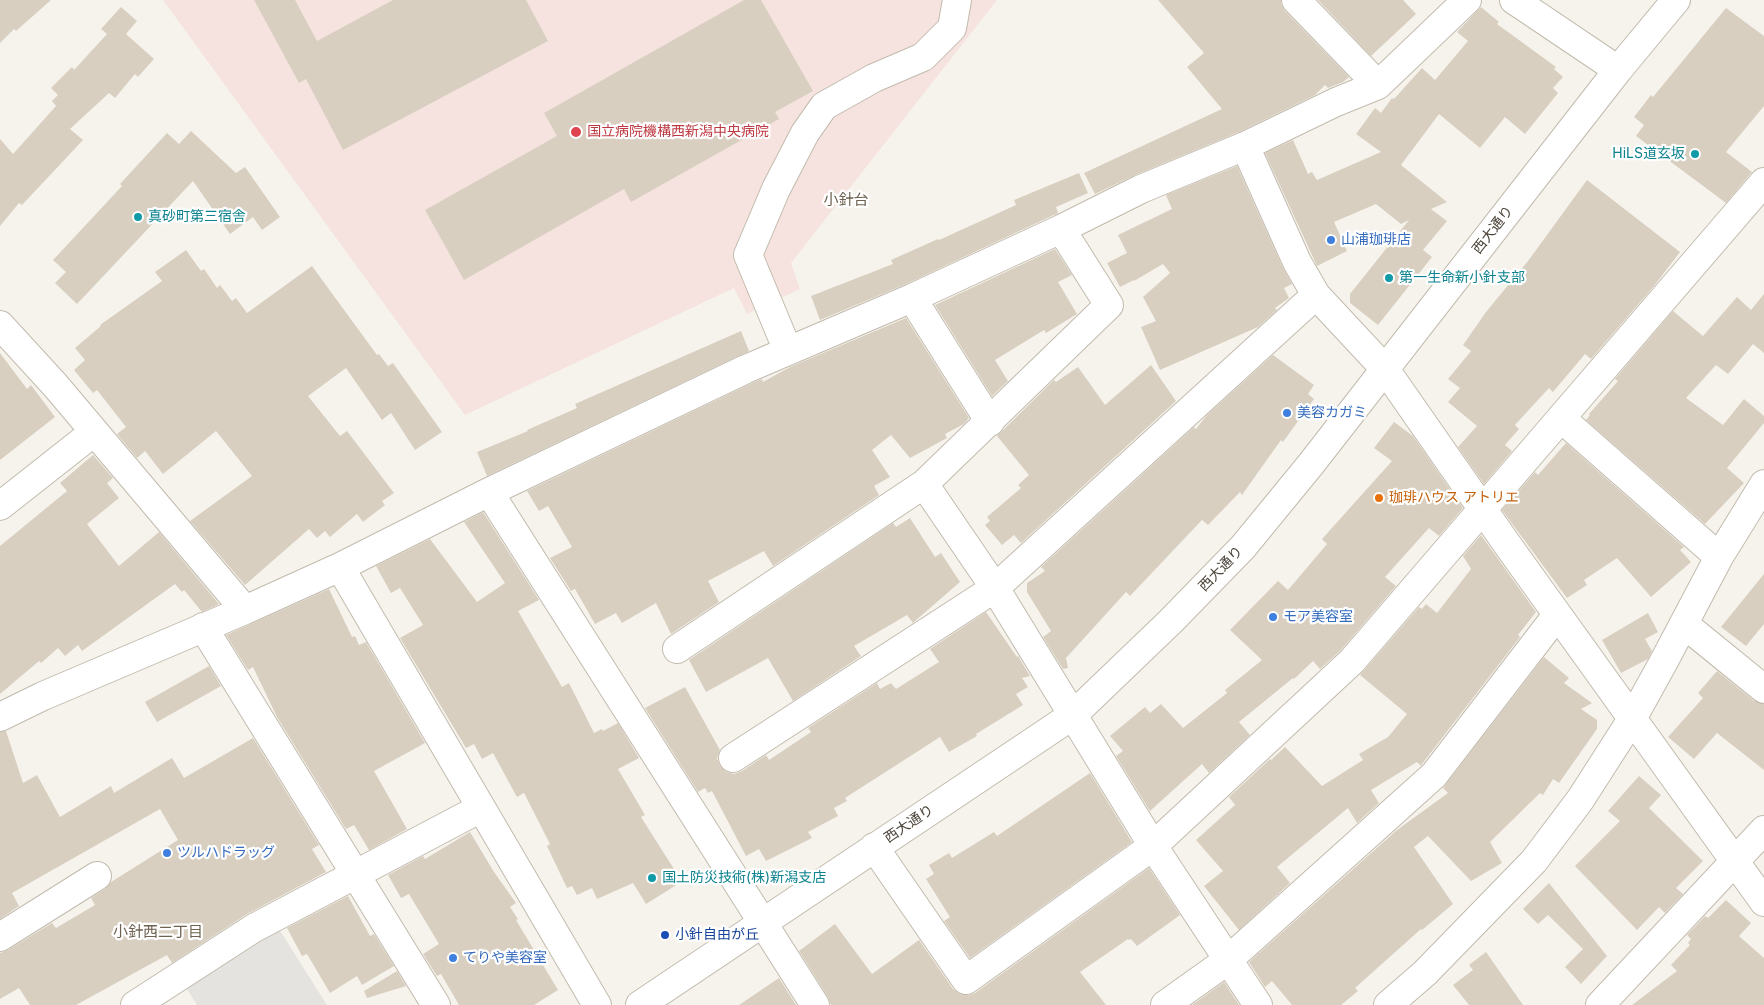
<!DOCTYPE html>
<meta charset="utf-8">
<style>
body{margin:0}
canvas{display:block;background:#f6f3ec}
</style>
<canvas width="1764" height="1005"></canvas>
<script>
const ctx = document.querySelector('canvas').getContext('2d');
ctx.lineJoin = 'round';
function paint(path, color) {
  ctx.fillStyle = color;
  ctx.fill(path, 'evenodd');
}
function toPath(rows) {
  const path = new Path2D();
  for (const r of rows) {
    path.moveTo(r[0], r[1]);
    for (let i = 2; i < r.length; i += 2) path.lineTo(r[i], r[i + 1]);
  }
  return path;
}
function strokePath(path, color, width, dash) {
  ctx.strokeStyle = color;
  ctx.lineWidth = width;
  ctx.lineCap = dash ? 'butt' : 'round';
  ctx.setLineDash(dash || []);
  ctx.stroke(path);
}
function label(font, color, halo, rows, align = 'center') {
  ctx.font = font + ' Inter,"Noto Sans JP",sans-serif';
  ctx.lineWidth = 4.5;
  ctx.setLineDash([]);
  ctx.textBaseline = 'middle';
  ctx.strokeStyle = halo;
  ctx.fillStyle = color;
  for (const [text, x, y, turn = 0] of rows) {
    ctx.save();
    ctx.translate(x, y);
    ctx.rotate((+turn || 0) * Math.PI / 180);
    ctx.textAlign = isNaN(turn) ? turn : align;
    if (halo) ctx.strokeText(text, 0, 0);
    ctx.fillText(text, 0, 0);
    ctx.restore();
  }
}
paint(toPath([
 [163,0,997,0,791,263,800,289,747,314,734,288,465,415]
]), '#f6e3e0');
paint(toPath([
 [279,929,327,1005,197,1005,185,986]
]), '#e5e3e0');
paint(toPath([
 [0,0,51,0,16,31,14,29,0,43],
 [254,0,295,0,317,41,393,0,526,0,548,41,343,150,306,79,299,83],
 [744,0,761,0,813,91,775,112,779,119,631,202,624,189,464,280,425,210,557,136,544,113],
 [1158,0,1281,0,1281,4,1285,11,1349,77,1343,82,1328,88,1325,85,1315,95,1239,132,1135,175,1095,194,1084,173,1222,109,1187,67,1204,53],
 [1318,0,1403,0,1416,14,1371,56],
 [121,7,137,21,126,34,154,59,138,77,135,74,115,98,109,93,70,129,83,140,22,205,19,203,0,226,0,139,13,154,56,106,52,101,58,95,51,88,72,67,74,70,107,34,101,29],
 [1481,7,1499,22,1497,24,1556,67,1554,69,1563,77,1553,88,1558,93,1525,134,1505,117,1480,148,1439,114,1401,165,1447,202,1431,209,1447,221,1423,250,1432,257,1378,325,1350,303,1350,294,1409,220,1401,224,1376,204,1334,222,1347,251,1317,266,1265,153,1293,140,1308,174,1312,172,1317,180,1381,152,1356,134,1375,108,1381,113,1392,98,1394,99,1422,68,1435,80,1468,41,1457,32],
 [1726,8,1764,36,1764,106,1726,152,1752,172,1726,203,1636,136,1644,125,1634,117,1651,95,1653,97],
 [191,131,236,173,245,167,280,217,262,230,253,217,230,234,193,181,77,304,55,283,66,272,53,260,122,186,120,184,167,133,179,144],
 [1237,166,1283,268,1292,284,1284,288,1289,298,1275,308,1277,310,1258,327,1160,370,1141,327,1156,321,1143,297,1170,273,1163,264,1134,281,1134,280,1120,287,1107,263,1127,253,1118,235,1172,209,1166,195],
 [1079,173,1088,193,1056,207,1058,213,906,284,820,320,811,296,893,264,891,260,938,239,939,240,1016,205,1014,200],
 [1587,180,1680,252,1654,286,1591,359,1585,354,1553,392,1549,388,1515,425,1519,429,1505,445,1512,451,1484,484,1458,447,1477,426,1448,402,1460,388,1448,379,1471,351,1463,345,1486,312,1528,261],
 [1055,249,1072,275,1058,282,1077,314,1046,333,1044,330,995,360,1008,381,992,396,935,305],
 [186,250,201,271,204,269,217,288,220,285,232,301,236,298,247,313,312,266,377,355,379,354,388,366,393,363,442,432,415,450,391,413,382,420,346,368,308,396,340,436,347,431,394,493,382,501,385,505,363,522,357,514,330,537,325,531,317,538,309,529,245,585,190,521,252,476,216,431,163,474,145,451,137,458,117,434,126,427,97,390,93,393,74,370,85,360,75,348,101,326,100,325,162,281,155,272],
 [1764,294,1764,353,1753,344,1728,374,1716,365,1686,398,1723,425,1744,399,1764,416,1764,423,1727,468,1744,483,1705,524,1586,420,1590,415,1589,414,1618,381,1615,379,1673,311,1703,336,1737,297,1751,310],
 [906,318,969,418,964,424,945,434,947,438,910,458,891,435,872,450,890,477,874,486,879,495,773,566,764,551,708,581,719,602,671,634,656,603,622,623,616,613,595,624,575,589,571,591,550,558,572,547,548,506,539,511,527,491,752,383,762,379,763,382,790,367],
 [741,331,749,351,487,476,477,452,528,431,527,430,577,408,575,404],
 [0,353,27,389,31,385,55,417,0,460],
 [1273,355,1314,385,1308,394,1314,399,1283,442,1281,440,1242,495,1240,492,1208,525,1202,520,1130,596,1126,592,1066,658,1068,668,1063,669,1043,637,1051,631,1027,592,1027,583,1045,571,1041,567,1194,427,1196,429,1207,415],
 [1151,365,1176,401,1021,543,1014,535,1002,545,985,525,990,521,987,517,1021,488,1018,485,1029,475,997,436,1054,380,1056,382,1078,367,1105,405],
 [1394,422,1413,436,1463,508,1439,536,1429,528,1385,577,1396,586,1341,650,1320,669,1313,661,1294,679,1293,678,1239,722,1250,735,1209,773,1202,764,1150,811,1116,756,1123,751,1110,736,1145,707,1150,713,1161,704,1183,728,1227,693,1225,690,1262,660,1230,630,1278,581,1288,590,1327,544,1322,539,1392,461,1374,448],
 [1566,443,1684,547,1680,550,1691,562,1651,597,1617,558,1584,580,1587,585,1567,598,1502,510,1535,472,1538,475],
 [93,455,113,478,107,483,119,498,87,524,119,566,159,532,219,604,202,612,184,590,182,592,175,584,82,651,78,645,65,656,58,648,41,663,39,661,0,694,0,546,67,491,60,483],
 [483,512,539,600,518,611,562,687,569,683,594,733,602,729,603,731,618,723,639,758,618,769,645,815,641,817,674,869,670,872,678,884,646,904,633,883,597,899,592,888,577,895,572,886,567,888,547,846,550,844,524,793,517,797,493,753,482,759,474,744,466,748,400,638,423,625,400,588,391,593,376,566,430,539,477,602,505,583,464,522],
 [910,518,935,557,941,553,960,582,915,621,913,623,907,615,854,646,861,656,793,701,768,658,706,692,689,660,893,523,896,527],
 [1481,535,1536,612,1518,635,1520,637,1422,764,1421,766,1417,762,1371,790,1379,803,1357,823,1348,808,1277,867,1290,883,1239,930,1204,886,1223,871,1196,840,1235,805,1229,797,1270,759,1271,760,1285,747,1322,786,1363,760,1359,754,1388,737,1407,714,1360,675,1419,607,1422,609,1426,604,1437,613,1471,569,1463,556],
 [1764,574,1764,624,1746,646,1721,627],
 [329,589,352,637,355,636,359,645,366,642,425,743,374,771,407,829,369,850,354,825,346,829,277,717,253,667,248,670,226,635],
 [986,612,1017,657,1018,656,1030,676,1022,678,1028,687,1016,694,1023,705,976,734,977,736,949,752,940,737,845,798,847,801,834,808,838,816,808,832,812,838,766,861,759,849,746,856,712,791,708,793,705,788,698,792,645,708,685,687,720,750,717,758,720,766,726,772,734,774,742,771,766,755,769,760,811,732,808,728,877,683,880,689,891,683,896,689,939,662,930,649],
 [1648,613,1658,632,1645,639,1652,651,1648,659,1621,673,1602,640],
 [1544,657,1569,678,1564,683,1592,703,1581,709,1597,720,1597,729,1559,783,1553,779,1543,795,1540,793,1490,842,1502,863,1471,881,1428,836,1414,847,1453,904,1422,930,1421,929,1355,988,1358,991,1341,1005,1292,1005,1272,981,1265,987,1249,962,1397,830,1448,793,1443,788],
 [209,666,221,686,157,722,145,702],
 [1717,671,1754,701,1764,704,1764,770,1717,733,1694,759,1668,737,1703,698,1698,693],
 [6,731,23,783,37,775,60,817,111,786,114,793,172,758,184,778,253,738,319,845,312,849,326,872,247,914,172,963,167,955,76,1005,30,1005,19,988,0,999,0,953,8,950,52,923,56,928,95,905,91,898,105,889,111,882,178,840,160,809,12,893,19,906,0,919,0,732],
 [1090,773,1132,842,970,958,944,921,950,917,926,879,934,874,929,865,949,853,952,858,994,832,997,836],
 [1639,776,1661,795,1649,808,1703,861,1676,888,1683,894,1665,913,1659,907,1637,930,1575,866,1620,821,1608,811],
 [470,832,494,872,516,903,510,907,518,919,516,920,558,990,534,1005,459,1005,441,974,437,976,423,954,439,944,409,894,401,898,388,875,423,856,425,859],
 [1149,868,1180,915,1137,946,1131,939,1129,940,1128,939,1080,972,1106,1005,831,1005,828,997,799,951,835,924,872,974,919,940,953,989,960,994,968,995,975,993],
 [1549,883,1607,956,1581,984,1565,967,1583,949,1548,915,1538,924,1523,909],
 [348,896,370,936,374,934,394,966,362,985,357,976,330,993,307,954,302,956,287,928],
 [1726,900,1751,923,1739,936,1764,958,1764,1005,1632,1005,1677,971,1671,965,1690,945,1688,943,1691,939,1687,935,1705,916,1708,918],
 [1486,952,1523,1005,1469,1005,1453,985,1473,970,1469,965],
 [397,971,406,986,367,998,364,991],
 [779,978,796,1005,739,1005],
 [1224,982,1239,1005,1192,1005]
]), '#d8cfc1');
const minor = toPath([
 [1296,0,1378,85],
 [1514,0,1618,70],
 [1245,146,1297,262,1316,295,1385,369,1509,547,1764,902],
 [912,298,990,422],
 [0,325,55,385,245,610],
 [788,351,748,255,776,189,805,133,824,106,874,78,923,57,952,28,957,0],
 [1562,419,1719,557],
 [924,484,995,588,1153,846,1258,1005],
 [489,492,815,1005],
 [0,506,94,432],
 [340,567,597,1005],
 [1684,624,1764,689],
 [203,627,436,1005],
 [677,649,924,484,1109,305,1061,229],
 [0,717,43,696,245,610,340,567,489,492,746,369,912,298,1061,229,1141,189,1245,146,1336,102,1378,85,1467,0],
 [733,758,995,588,1316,295],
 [874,847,966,980,1153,846,1352,661,1764,182],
 [0,937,97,876],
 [135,1005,254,928,481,808],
 [640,1005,1073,715,1171,621,1243,547,1311,464,1618,70,1676,0],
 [1165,1005,1228,960,1434,775,1557,615],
 [1388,1005,1425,973,1534,861,1580,800,1632,719,1663,663,1719,557,1764,484],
 [1600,1005,1764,830]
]);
strokePath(minor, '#c2bbae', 30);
strokePath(minor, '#fff', 28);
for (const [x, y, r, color] of [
 [576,132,6,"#e0444e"],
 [1695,154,5,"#0f9aa8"],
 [138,217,5,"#0f9aa8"],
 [1331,240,5,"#3f7fe0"],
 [1389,278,5,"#0f9aa8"],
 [1287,413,5,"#3f7fe0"],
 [1379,498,5,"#e8710a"],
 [1273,617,5,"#3f7fe0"],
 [167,853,5,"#3f7fe0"],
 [652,878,5,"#0f9aa8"],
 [665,935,5,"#1a4fb4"],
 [453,958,5,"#3f7fe0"]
]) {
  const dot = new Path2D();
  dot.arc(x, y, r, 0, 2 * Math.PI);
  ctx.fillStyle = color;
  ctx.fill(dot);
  strokePath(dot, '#fff', 2);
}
label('14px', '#be3a42', '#fff', [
 ["国立病院機構西新潟中央病院",587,132]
], 'left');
label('14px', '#0d838f', '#fff', [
 ["HiLS道玄坂",1685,154,"right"],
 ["真砂町第三宿舎",148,217],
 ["第一生命新小針支部",1399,278],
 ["国土防災技術(株)新潟支店",662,878]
], 'left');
label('14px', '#4b4439', '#fff', [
 ["西大通り",1493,230,-52],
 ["西大通り",1221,569,-46],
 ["西大通り",909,824,-34]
]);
label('14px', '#366cbe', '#fff', [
 ["山浦珈琲店",1341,240],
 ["美容カガミ",1297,413],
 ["モア美容室",1283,617],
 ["ツルハドラッグ",177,853],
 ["てりや美容室",463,958]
], 'left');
label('14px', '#c56008', '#fff', [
 ["珈琲ハウス アトリエ",1389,498]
], 'left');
label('14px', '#164399', '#fff', [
 ["小針自由が丘",675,935]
], 'left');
label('15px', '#6e6250', '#fff', [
 ["小針台",846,200],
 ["小針西二丁目",158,932]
]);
</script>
